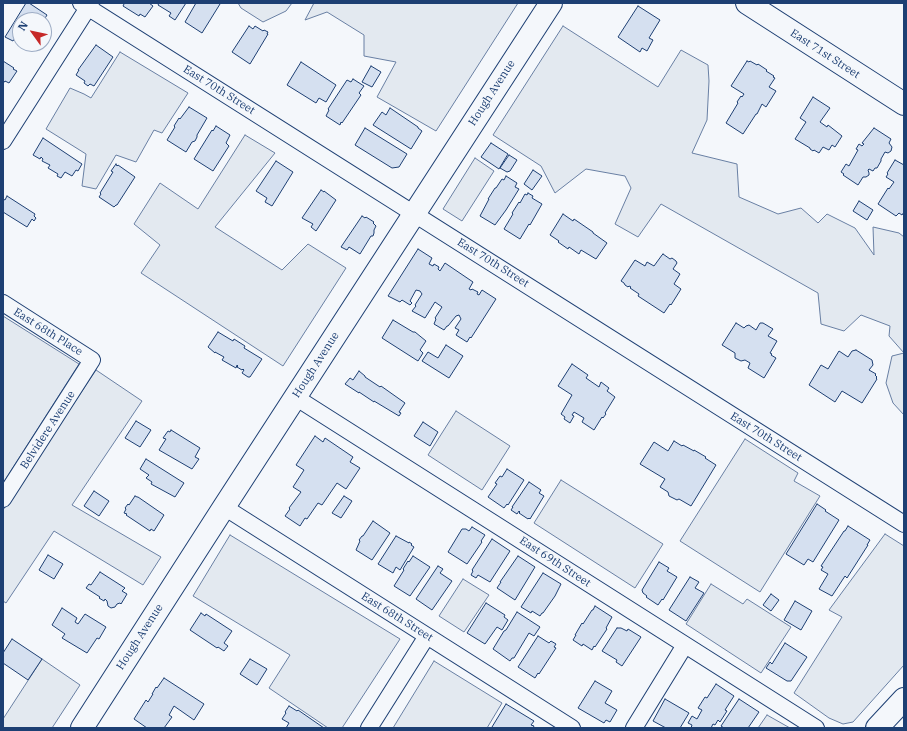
<!DOCTYPE html>
<style>
body{margin:0}
#map{position:relative;width:907px;height:731px;overflow:hidden;background:#f4f7fb;font-family:"IBM Plex Serif",serif}
canvas{display:block}
.frame{position:absolute;inset:0;border:4px solid #1d3f73;pointer-events:none}
.north{position:absolute;left:12px;top:12px;width:40px;height:40px;box-sizing:border-box;background:#f4f7fb;border:1px solid #9eadc5;border-radius:50%;rotate:303deg;font-size:11px;font-weight:700;line-height:16px;text-align:center;color:#1d3f73}
.north::after{content:'';display:block;margin:auto;width:14px;height:18px;background:#c62828;clip-path:polygon(50% 0,100% 100%,50% 72%,0 100%)}
</style>
<div id="map">
<canvas width="907" height="731"></canvas>
<div class="frame"></div>
<div class="north">N</div>
</div>
<script>
const ctx = document.querySelector('canvas').getContext('2d');
ctx.lineJoin = 'round';
function paint(path, color) {
  ctx.fillStyle = color;
  ctx.fill(path, 'evenodd');
}
function toPath(rows) {
  const path = new Path2D();
  for (const r of rows) {
    path.moveTo(r[0], r[1]);
    for (let i = 2; i < r.length; i += 2) path.lineTo(r[i], r[i + 1]);
  }
  return path;
}
function strokePath(path, color, width, dash) {
  ctx.strokeStyle = color;
  ctx.lineWidth = width;
  ctx.lineCap = dash ? 'butt' : 'round';
  ctx.setLineDash(dash || []);
  ctx.stroke(path);
}
function label(font, color, halo, rows, align = 'center') {
  ctx.font = font + ' "IBM Plex Serif",serif';
  ctx.lineWidth = 3;
  ctx.setLineDash([]);
  ctx.textBaseline = 'middle';
  ctx.strokeStyle = halo;
  ctx.fillStyle = color;
  for (const [text, x, y, turn = 0] of rows) {
    ctx.save();
    ctx.translate(x, y);
    ctx.rotate((+turn || 0) * Math.PI / 180);
    ctx.textAlign = isNaN(turn) ? turn : align;
    if (halo) ctx.strokeText(text, 0, 0);
    ctx.fillText(text, 0, 0);
    ctx.restore();
  }
}
const green = toPath([
 [238,3,292,3,286,11,263,22,241,8,238,3],
 [314,3,518,3,436,131,377,97,396,62,364,56,364,35,327,12,305,20,314,3],
 [563,26,658,87,681,50,708,65,709,81,707,120,692,153,737,164,739,197,778,214,801,208,818,223,827,214,855,228,874,255,873,227,899,233,904,237,904,415,893,403,886,383,892,356,904,353,889,336,890,326,861,315,844,331,821,324,818,293,661,204,638,237,615,224,631,188,625,176,586,169,555,193,541,166,493,135,563,26],
 [120,52,188,93,162,133,154,130,136,162,116,155,96,189,82,186,86,154,46,129,70,88,84,94,91,98,120,52],
 [245,135,275,153,215,227,282,270,308,244,346,268,283,366,141,273,160,245,134,224,160,183,198,209,245,135],
 [475,158,494,171,462,221,443,209,475,158],
 [3,316,79,364,3,483,3,316],
 [96,370,142,401,72,505,161,557,143,585,54,531,6,603,3,601,3,510,96,370],
 [456,411,510,446,482,490,428,455,456,411],
 [745,439,798,473,794,481,820,496,760,592,680,541,745,439],
 [561,480,663,544,635,588,534,523,561,480],
 [885,534,904,546,904,665,853,722,843,724,829,718,794,693,842,617,829,610,885,534],
 [230,535,400,639,342,728,328,728,269,688,290,655,193,596,230,535],
 [463,579,489,595,464,632,439,616,463,579],
 [711,584,743,604,747,599,791,627,761,673,686,624,711,584],
 [42,659,80,685,52,728,3,728,3,719,42,659],
 [434,661,502,703,487,728,393,728,434,661],
 [767,715,790,728,758,728,767,715]
]);
paint(green, '#e3e9f0');
strokePath(green, '#687fa3', 1);
const building = toPath([
 [26,3,29,3,47,15,44,20,20,20,20,41,15,38,13,41,5,37,26,3],
 [123,3,149,3,153,6,145,17,140,14,139,16,123,6,124,4,123,3],
 [159,3,186,3,175,20,169,16,171,13,158,5,159,3],
 [196,3,218,3,220,4,202,33,185,22,196,3],
 [638,6,660,20,649,38,653,40,647,51,642,48,640,52,618,37,638,6],
 [249,26,253,29,255,26,263,31,264,30,268,32,267,34,268,34,250,64,232,52,249,26],
 [96,45,113,57,94,86,90,84,88,86,84,83,85,81,76,75,79,70,78,70,96,45],
 [3,61,14,68,13,69,17,71,9,83,5,81,5,82,3,81,3,61],
 [747,61,749,62,750,61,757,65,758,64,767,70,766,71,774,76,773,77,775,78,769,87,776,91,766,107,762,104,757,114,756,114,743,134,726,123,738,103,737,102,741,96,742,97,744,94,731,86,747,61],
 [301,62,336,85,326,102,319,98,316,103,287,85,301,62],
 [371,66,381,72,372,87,362,82,371,66],
 [353,79,364,86,359,93,361,95,342,123,341,122,340,125,326,116,329,110,328,109,347,80,351,82,353,79],
 [813,97,830,108,820,122,827,127,828,125,842,136,835,147,832,145,829,150,823,147,819,153,814,150,813,151,810,149,810,148,795,139,806,122,800,118,813,97],
 [189,107,207,118,197,135,197,137,195,141,192,142,186,152,167,140,175,127,174,126,179,118,180,119,189,107],
 [390,108,418,127,418,128,422,131,411,149,373,125,382,112,386,115,390,108],
 [216,126,230,135,226,143,229,146,213,171,194,159,212,130,213,131,216,126],
 [365,128,407,154,399,167,392,168,355,145,365,128],
 [874,128,891,139,889,143,892,147,891,151,888,153,885,152,881,159,881,161,877,168,875,168,873,171,869,169,868,170,869,173,869,175,866,177,863,177,858,185,843,175,844,174,841,172,846,164,849,166,858,150,856,149,859,144,862,146,864,144,862,143,874,128],
 [43,138,82,164,78,171,76,170,72,176,65,172,61,178,57,176,58,174,48,168,50,165,42,161,43,159,41,157,40,159,33,155,43,138],
 [491,143,508,154,499,169,481,157,491,143],
 [509,155,517,160,510,171,507,172,500,168,509,155],
 [895,160,904,165,904,212,902,215,899,213,896,216,878,204,888,188,889,189,894,182,886,177,888,174,887,173,895,160],
 [276,161,293,172,272,206,265,202,267,198,256,191,276,161],
 [116,164,117,166,118,165,135,177,117,205,116,205,114,207,99,197,101,194,100,193,113,172,111,171,116,164],
 [533,170,542,176,532,190,524,184,533,170],
 [506,176,517,183,515,187,519,189,506,210,495,225,480,216,489,199,488,199,495,188,496,188,502,179,504,180,506,176],
 [321,190,324,192,324,191,336,200,318,228,316,231,311,227,313,224,302,218,321,190],
 [528,193,533,196,532,198,542,204,530,225,529,224,520,239,504,229,513,214,512,213,519,202,520,203,525,194,527,195,528,193],
 [7,196,35,214,34,216,36,218,34,221,32,219,27,227,3,212,3,199,5,200,7,196],
 [859,201,873,210,867,220,853,211,859,201],
 [563,214,573,221,574,219,593,232,593,233,607,243,596,259,581,250,579,254,569,247,568,249,558,242,559,241,550,235,563,214],
 [362,216,365,218,366,217,374,222,373,223,376,226,374,230,374,233,373,236,371,236,360,254,349,247,347,250,341,247,362,216],
 [418,249,432,258,429,264,433,266,434,264,439,267,438,269,440,271,445,263,473,282,469,289,471,290,472,289,478,292,477,294,479,295,482,290,496,299,471,338,470,337,467,342,456,335,459,330,455,328,461,319,459,315,456,316,448,326,447,326,444,330,434,324,436,319,435,318,442,307,435,302,425,318,412,311,416,306,415,305,422,294,420,291,416,290,410,301,412,303,410,305,402,300,400,302,388,296,418,249],
 [663,254,670,259,672,258,676,261,677,263,673,269,680,274,674,284,681,289,671,305,670,304,664,313,638,296,639,294,630,288,631,287,629,286,628,287,625,285,624,283,621,281,635,260,645,266,647,262,654,266,662,255,663,254],
 [393,320,413,332,415,332,426,341,420,350,423,353,418,361,382,338,393,320],
 [736,323,744,328,746,326,749,325,756,330,760,323,763,323,773,329,768,336,777,341,770,353,772,354,771,355,776,358,764,378,748,368,750,363,745,360,741,361,735,358,735,353,722,345,736,323],
 [218,332,233,341,234,339,245,346,244,348,262,359,250,377,248,377,242,373,244,370,243,369,242,370,237,367,238,366,237,365,236,368,222,360,224,357,215,352,215,353,208,347,218,332],
 [446,345,463,356,449,378,422,361,428,352,438,358,446,345],
 [856,350,872,360,873,365,869,370,876,374,875,375,877,377,876,378,877,379,862,403,842,391,835,402,809,385,821,365,828,369,839,351,848,357,852,351,856,350],
 [572,364,588,375,586,378,599,387,601,382,609,388,607,391,615,397,605,413,606,414,603,418,602,417,594,430,582,422,584,418,574,412,572,415,574,416,570,423,564,419,565,417,561,414,572,395,558,386,572,364],
 [359,371,365,376,365,377,380,387,381,386,405,403,399,412,401,413,399,416,374,401,374,402,359,392,359,393,345,384,350,378,353,380,359,371],
 [136,421,151,430,140,447,125,438,136,421],
 [423,422,438,432,430,446,414,436,423,422],
 [171,430,200,448,195,457,199,459,192,469,159,450,166,439,163,438,168,431,170,432,171,430],
 [315,436,323,442,325,438,353,457,350,462,360,468,346,489,337,483,322,505,318,503,307,519,305,518,300,526,285,516,290,509,289,508,301,492,293,487,304,470,296,465,315,436],
 [674,441,682,446,683,445,694,451,694,450,706,457,705,458,716,465,691,506,679,499,677,500,669,496,668,492,660,487,665,479,640,464,654,442,668,451,674,441],
 [146,459,184,483,175,497,151,484,152,482,146,478,149,475,140,469,146,459],
 [507,469,524,480,508,505,507,504,504,508,488,497,497,484,495,483,500,476,502,477,507,469],
 [529,482,541,490,539,493,544,496,530,519,529,518,528,519,519,513,520,512,519,511,517,514,511,510,513,507,512,507,529,482],
 [94,491,109,501,99,516,84,506,94,491],
 [135,496,137,497,138,497,164,515,154,531,151,529,150,531,126,515,127,514,124,513,126,509,125,508,128,504,129,505,135,496],
 [344,496,352,501,341,518,332,513,344,496],
 [817,504,826,510,825,511,839,520,813,562,808,559,804,565,786,554,817,504],
 [373,521,390,533,372,560,356,550,360,541,359,540,362,536,363,536,373,521],
 [848,526,870,540,867,545,868,545,847,578,845,576,832,596,819,589,828,574,821,570,823,567,821,566,844,531,845,531,848,526],
 [472,527,485,535,481,541,482,542,467,564,448,552,462,529,466,529,469,531,472,527],
 [396,536,409,543,409,542,412,544,411,545,414,547,400,570,396,567,393,573,378,564,396,536],
 [492,539,510,551,490,582,478,575,476,578,471,575,473,571,472,570,492,539],
 [48,555,63,564,54,579,39,570,48,555],
 [413,556,430,567,410,596,394,586,404,570,403,569,408,561,409,562,413,556],
 [518,556,535,567,515,600,497,588,501,582,500,582,518,556],
 [659,562,669,568,667,571,677,577,663,600,662,599,658,605,646,597,647,596,643,593,642,590,659,562],
 [438,566,443,569,440,573,452,581,432,610,416,599,438,566],
 [100,572,125,588,122,591,127,594,121,604,120,603,117,604,115,607,111,608,108,606,107,601,105,599,104,601,99,598,100,597,86,588,89,584,91,585,100,572],
 [543,573,561,584,555,596,543,613,542,613,540,616,532,611,531,613,521,607,543,573],
 [690,577,699,582,695,588,704,593,686,621,669,610,690,577],
 [771,594,779,600,771,611,763,605,771,594],
 [795,601,812,611,801,630,784,620,795,601],
 [486,603,505,615,504,617,508,620,502,630,497,627,485,644,467,633,486,603],
 [595,606,612,617,606,628,607,629,595,647,594,646,592,650,583,644,582,646,573,640,576,635,575,635,582,623,583,624,592,610,593,610,595,606],
 [62,608,77,618,75,622,78,624,85,614,106,627,99,639,97,638,87,653,62,638,65,634,52,625,62,608],
 [517,612,540,627,534,636,529,633,514,658,512,658,510,661,493,649,504,631,506,630,517,612],
 [201,613,205,616,206,614,232,631,224,643,228,646,224,651,218,647,217,648,190,630,201,613],
 [617,628,621,628,627,631,628,629,641,637,622,666,616,662,617,660,602,651,617,628],
 [538,636,549,643,551,641,556,644,554,647,556,648,539,674,538,673,535,678,518,667,538,636],
 [12,639,42,659,28,680,3,663,3,653,12,639],
 [785,643,807,657,791,681,787,681,766,668,770,662,772,664,785,643],
 [250,659,267,669,257,685,240,674,250,659],
 [164,678,204,704,194,720,174,706,169,715,172,717,164,728,147,728,134,719,146,700,148,702,153,694,152,694,156,687,157,688,164,678],
 [595,681,612,691,605,703,617,710,610,722,606,720,604,723,578,708,595,681],
 [716,684,734,696,725,710,727,711,720,722,718,720,715,725,713,724,711,728,691,728,692,725,688,723,692,716,697,719,702,710,698,708,705,697,707,698,716,684],
 [665,699,689,713,680,728,666,728,653,721,665,699],
 [739,699,759,712,748,728,724,728,721,726,739,699],
 [506,704,534,721,531,725,534,726,533,728,494,728,492,727,506,704],
 [289,706,297,711,298,710,324,728,286,728,289,723,282,719,286,713,285,712,289,706]
]);
paint(building, '#d5e0f0');
strokePath(building, '#1d3f73', 1);
const street = toPath([
 [81,3,904,524],
 [3,141,91,3],
 [3,303,92,360,3,499],
 [295,397,816,728],
 [224,507,572,728],
 [369,728,427,636],
 [634,728,685,645]
]);
const secondary = toPath([
 [747,3,904,104],
 [82,728,224,507,551,3]
]);
const primary = toPath([
 [877,728,904,699]
]);
strokePath(street, '#1d3f73', 18);
strokePath(secondary, '#1d3f73', 24);
strokePath(primary, '#1d3f73', 24);
strokePath(street, '#f4f7fb', 16);
strokePath(secondary, '#f4f7fb', 22);
strokePath(primary, '#f4f7fb', 22);
label('11px', '#1d3f73', '#f4f7fb', [
 ["East 71st Street",825,54,33],
 ["East 70th Street",219,90,32],
 ["Hough Avenue",492,93,-57],
 ["East 70th Street",493,263,32],
 ["East 68th Place",48,332,32],
 ["Hough Avenue",316,365,-57],
 ["Belvidere Avenue",48,430,-57],
 ["East 70th Street",766,437,32],
 ["East 69th Street",555,562,33],
 ["East 68th Street",397,617,32],
 ["Hough Avenue",140,637,-57]
]);
</script>
